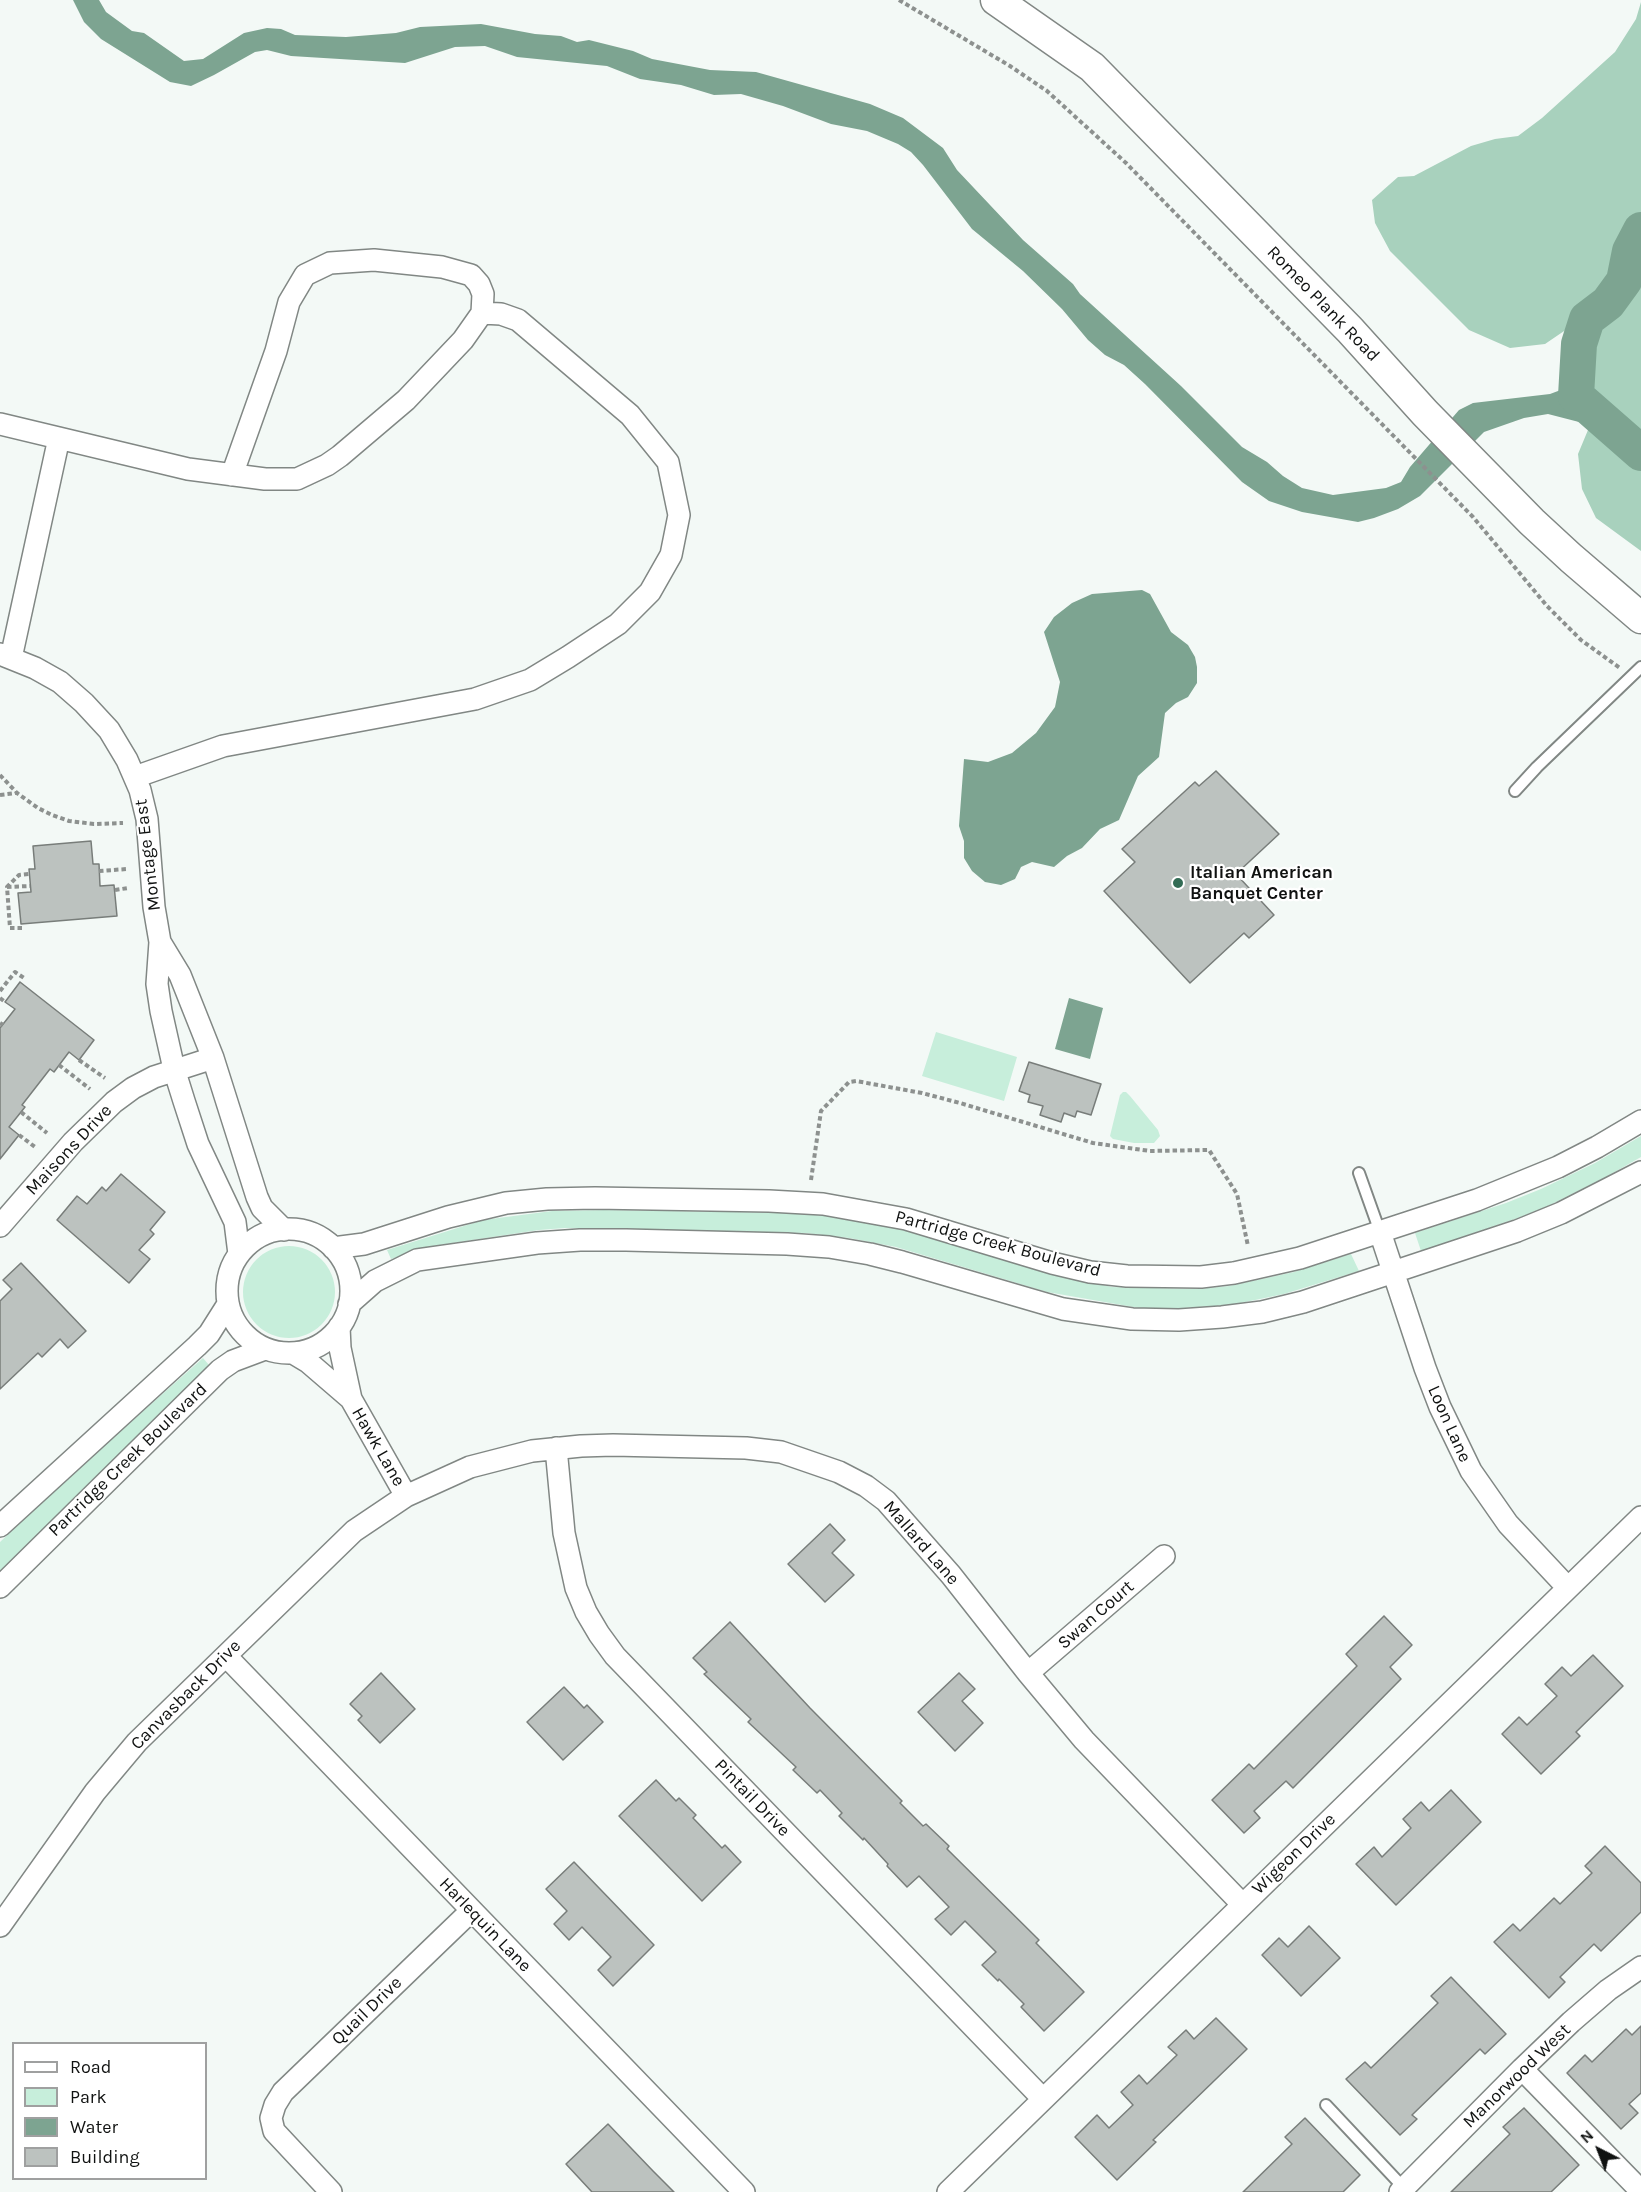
<!DOCTYPE html>
<style>
body{margin:0}
#map{position:relative;width:1641px;height:2192px;overflow:hidden;background:#f3f9f6;font-family:Karla,sans-serif}
canvas{display:block}
.legend{position:absolute;left:12px;top:2042px;width:195px;height:138px;box-sizing:border-box;background:#fff;border:2px solid #9fa0a0;margin:0;padding:8px 10px;list-style:none;font-size:18px;color:#101211}
.legend li{display:flex;align-items:center;gap:12px;height:30px}
.legend b{width:30px;border:2px solid #9fa0a0}
.north{position:absolute;left:1569px;top:2120px;width:60px;height:60px;-webkit-text-stroke:4px #fff;paint-order:stroke;rotate:318deg;font-size:16px;font-weight:700;line-height:24px;text-align:center;color:#101211}
.north::after{content:'';display:block;margin:auto;width:21px;height:27px;background:#101211;clip-path:polygon(50% 0,100% 100%,50% 72%,0 100%)}
</style>
<div id="map">
<canvas width="1641" height="2192"></canvas>
<ul class="legend">
<li><b style="height:8px;background:#fff"></b>Road</li>
<li><b style="height:16px;background:#c7eedb"></b>Park</li>
<li><b style="height:16px;background:#7da491"></b>Water</li>
<li><b style="height:16px;background:#bcc2bf"></b>Building</li>
</ul>
<div class="north">N</div>
</div>
<script>
const ctx = document.querySelector('canvas').getContext('2d');
ctx.lineJoin = 'round';
function paint(path, color) {
  ctx.fillStyle = color;
  ctx.fill(path, 'evenodd');
}
function toPath(rows) {
  const path = new Path2D();
  for (const r of rows) {
    if (r.length === 3) {
      path.moveTo(r[0] + r[2], r[1]);
      path.arc(r[0], r[1], r[2], 0, 2 * Math.PI);
      continue;
    }
    path.moveTo(r[0], r[1]);
    for (let i = 2; i < r.length; i += 2) path.lineTo(r[i], r[i + 1]);
  }
  return path;
}
function strokePath(path, color, width, dash) {
  ctx.strokeStyle = color;
  ctx.lineWidth = width;
  ctx.lineCap = dash ? 'butt' : 'round';
  ctx.setLineDash(dash || []);
  ctx.stroke(path);
}
function label(font, color, halo, rows, align = 'center') {
  ctx.font = font + ' Karla,sans-serif';
  ctx.lineWidth = 4.5;
  ctx.setLineDash([]);
  ctx.textBaseline = 'middle';
  ctx.strokeStyle = halo;
  ctx.fillStyle = color;
  for (const [text, x, y, turn = 0] of rows) {
    ctx.save();
    ctx.translate(x, y);
    ctx.rotate((+turn || 0) * Math.PI / 180);
    ctx.textAlign = isNaN(turn) ? turn : align;
    if (halo) ctx.strokeText(text, 0, 0);
    ctx.fillText(text, 0, 0);
    ctx.restore();
  }
}
paint(toPath([
 [936,1032,1017,1057,1004,1101,922,1076],
 [1123,1092,1126,1092,1130,1096,1158,1130,1160,1136,1154,1143,1134,1143,1113,1139,1110,1136,1120,1095],
 [1641,1136,1641,1157,1606,1177,1546,1207,1515,1219,1421,1251,1415,1233,1506,1203,1541,1189,1595,1163],
 [605,1210,796,1213,845,1218,905,1230,1033,1269,1112,1287,1197,1289,1229,1286,1294,1272,1351,1254,1359,1271,1284,1294,1231,1305,1182,1308,1139,1308,1047,1292,896,1247,849,1238,805,1233,565,1228,539,1230,433,1246,391,1259,387,1250,483,1220,552,1211],
 [289,1292,46],
 [203,1358,209,1365,0,1571,0,1542,62,1483]
]), '#c7eedb');
paint(toPath([
 [1641,2,1641,551,1596,518,1582,489,1578,454,1588,430,1590,374,1587,346,1570,327,1545,344,1510,348,1469,330,1390,251,1375,223,1372,200,1398,177,1414,176,1471,146,1495,139,1518,136,1542,118,1615,52,1636,19]
]), '#a8d1bd');
paint(toPath([
 [73,0,99,0,106,12,132,31,144,33,184,61,203,59,244,33,267,28,281,29,295,35,346,37,396,33,420,27,481,24,535,34,561,36,577,42,589,40,633,51,652,59,710,70,756,72,870,104,903,118,943,148,957,170,1023,240,1073,284,1080,294,1181,386,1242,447,1267,462,1283,476,1302,488,1333,495,1386,488,1401,482,1410,467,1459,410,1473,403,1550,394,1566,388,1567,383,1579,422,1548,414,1524,418,1484,432,1420,496,1398,509,1374,518,1358,522,1302,512,1269,501,1242,482,1145,384,1124,365,1105,355,1088,340,1062,309,1023,271,972,229,923,165,911,152,898,144,867,131,831,124,783,106,741,94,714,95,681,85,640,79,607,66,517,57,485,46,455,47,405,63,291,56,267,50,255,52,214,75,191,86,170,82,101,39,84,22],
 [1142,590,1150,594,1171,632,1188,645,1195,657,1197,667,1197,683,1188,697,1176,703,1165,713,1159,757,1138,776,1119,820,1100,829,1082,848,1067,856,1054,867,1032,862,1021,867,1015,879,1001,885,985,882,972,871,964,858,964,841,959,826,964,759,988,762,1012,753,1036,733,1055,707,1060,682,1044,632,1054,617,1072,603,1092,594],
 [1069,998,1103,1008,1090,1059,1055,1049]
]), '#7da491');
strokePath(toPath([
 [1563,398,1576,396]
]), '#7da491', 6);
strokePath(toPath([
 [1641,230,1630,251,1624,281,1608,303,1587,319,1579,344,1576,396,1641,453]
]), '#7da491', 36);
const building = toPath([
 [1216,771,1279,834,1236,874,1274,915,1249,938,1244,933,1190,983,1104,891,1135,862,1122,849,1195,782,1199,786,1216,771],
 [91,841,93,864,99,864,100,886,114,885,117,916,21,924,18,893,31,892,29,869,35,869,33,846,91,841],
 [20,982,94,1040,79,1060,69,1052,54,1072,50,1069,22,1105,25,1107,9,1127,19,1135,0,1159,0,1028,15,1009,5,1002,20,982],
 [1029,1062,1101,1084,1091,1115,1077,1111,1075,1117,1064,1113,1061,1122,1040,1115,1043,1106,1028,1102,1030,1095,1019,1091,1029,1062],
 [121,1174,165,1212,150,1230,154,1234,139,1250,150,1259,129,1283,57,1220,77,1196,87,1204,102,1187,106,1191,121,1174],
 [21,1263,86,1331,68,1348,60,1339,42,1357,38,1353,0,1389,0,1301,12,1289,3,1280,21,1263],
 [830,1524,845,1540,832,1553,854,1575,825,1602,788,1564,830,1524],
 [1384,1616,1412,1645,1390,1667,1401,1679,1293,1788,1286,1781,1254,1811,1260,1818,1244,1833,1212,1800,1249,1764,1254,1769,1357,1666,1346,1654,1384,1616],
 [730,1622,810,1708,902,1801,900,1803,923,1826,926,1824,949,1846,947,1849,1039,1940,1036,1943,1084,1992,1044,2031,1021,2007,1024,2004,999,1979,998,1981,982,1965,996,1952,965,1921,951,1935,935,1919,949,1907,919,1876,907,1887,887,1866,888,1864,864,1838,863,1840,839,1816,842,1813,820,1790,817,1793,793,1770,796,1767,748,1722,751,1719,704,1674,707,1672,693,1658,730,1622],
 [1593,1655,1623,1686,1576,1732,1580,1736,1541,1774,1502,1734,1519,1717,1527,1725,1557,1696,1545,1684,1562,1667,1571,1676,1593,1655],
 [381,1673,415,1709,380,1743,358,1720,362,1716,350,1704,381,1673],
 [959,1673,975,1689,962,1701,983,1723,955,1751,918,1712,959,1673],
 [564,1687,584,1708,587,1705,603,1722,563,1760,527,1722,564,1687],
 [656,1780,676,1801,679,1798,696,1815,693,1818,722,1848,725,1845,741,1862,702,1901,619,1816,656,1780],
 [1451,1790,1481,1822,1396,1905,1356,1864,1374,1847,1382,1857,1411,1828,1403,1819,1421,1802,1429,1811,1451,1790],
 [1605,1846,1641,1883,1641,1912,1601,1951,1594,1944,1560,1977,1565,1982,1549,1998,1494,1942,1513,1924,1520,1931,1554,1898,1560,1904,1592,1873,1585,1866,1605,1846],
 [574,1862,654,1945,613,1986,598,1970,611,1957,582,1927,569,1940,554,1924,567,1911,546,1889,574,1862],
 [1309,1926,1340,1958,1301,1996,1262,1955,1279,1938,1288,1947,1309,1926],
 [1451,1977,1506,2034,1485,2054,1480,2049,1412,2115,1417,2119,1400,2135,1346,2079,1365,2062,1371,2068,1438,2003,1431,1996,1451,1977],
 [1216,2018,1247,2049,1153,2140,1156,2142,1117,2180,1075,2137,1097,2115,1109,2128,1133,2105,1121,2092,1139,2075,1147,2084,1177,2055,1168,2047,1186,2030,1194,2039,1216,2018],
 [1641,2026,1641,2093,1629,2104,1638,2113,1621,2129,1567,2073,1585,2055,1592,2062,1626,2029,1632,2035,1641,2026],
 [1524,2108,1579,2165,1551,2192,1451,2192,1510,2134,1503,2127,1524,2108],
 [1305,2118,1360,2175,1343,2192,1243,2192,1292,2144,1285,2137,1305,2118],
 [608,2124,653,2171,674,2192,592,2192,566,2164,608,2124]
]);
paint(building, '#bcc2bf');
strokePath(building, '#787d7a', 1.5);
const lane = toPath([
 [1515,791,1537,767,1641,667],
 [1359,1173,1380,1232],
 [1326,2105,1404,2188]
]);
const street = toPath([
 [0,424,188,469,265,479,297,479,327,465,340,456,406,400,463,340,482,313,483,294,479,284,471,275,442,267,374,260,330,263,305,275,289,302,276,351,232,475],
 [0,654,35,668,60,682,84,703,109,730,127,760,140,790,147,819,154,907,160,942,157,984,161,1011,174,1069,184,1101,198,1144,235,1222,239,1254],
 [11,658,59,438],
 [135,777,223,746,475,699,530,680,568,657,618,624,650,592,671,555,679,515,668,462,630,415,518,320,501,314,482,313],
 [160,942,180,975,213,1058,257,1197,262,1208,284,1230],
 [0,1226,73,1142,114,1102,133,1088,154,1077,213,1058],
 [289,1291,62],
 [1380,1232,1425,1368,1440,1407,1471,1471,1508,1524,1568,1588],
 [333,1248,364,1244,448,1217,506,1203,547,1199,595,1198,769,1201,823,1204,906,1219,1052,1263,1090,1272,1127,1276,1201,1277,1234,1273,1300,1258,1477,1200,1558,1167,1597,1147,1641,1121],
 [349,1304,375,1281,417,1260,537,1243,580,1240,626,1240,787,1244,829,1247,870,1254,902,1262,1063,1309,1132,1319,1179,1320,1222,1317,1262,1312,1303,1302,1517,1231,1561,1213,1641,1172],
 [339,1327,340,1348,351,1399,406,1496],
 [293,1353,308,1362,351,1399],
 [556,1448,564,1533,576,1588,586,1612,599,1634,615,1656,1043,2099],
 [0,1526,197,1346,209,1334,228,1304],
 [0,1587,220,1370,233,1361,265,1349],
 [226,1656,744,2192],
 [1028,1673,1164,1556],
 [0,1926,95,1792,137,1742,354,1531,406,1496,470,1467,532,1451,581,1446,613,1445,746,1448,781,1452,839,1472,866,1486,886,1501,951,1575,1028,1673,1084,1740,1242,1904],
 [1522,2069,1641,2191],
 [331,2192,274,2131,271,2118,275,2105,283,2092,471,1911],
 [948,2192,1641,1517],
 [1400,2192,1522,2069,1571,2022,1608,1990,1641,1967]
]);
const secondary = toPath([
 [996,0,1092,67,1350,330,1425,413,1532,522,1571,558,1641,618]
]);
strokePath(lane, '#818784', 14);
strokePath(street, '#818784', 24);
strokePath(secondary, '#818784', 33);
strokePath(toPath([
 [899,0,1010,66,1047,91,1126,163,1473,517,1547,606,1581,640,1620,668],
 [0,775,17,793,38,808,52,815,69,821,94,824,123,823],
 [0,795,16,793],
 [99,871,127,869],
 [7,887,30,886],
 [115,890,128,888],
 [22,928,10,928,7,887,19,875,29,874],
 [0,991,15,972,24,978],
 [0,998,5,1002],
 [0,1023,3,1025],
 [79,1060,105,1078],
 [59,1065,90,1089],
 [21,1112,47,1133],
 [19,1135,35,1147],
 [811,1180,821,1111,849,1082,856,1081,922,1093,960,1103,1093,1143,1150,1151,1209,1150,1237,1194,1248,1246]
]), '#8d918f', 4, [4.5, 3]);
strokePath(lane, '#fff', 10);
strokePath(street, '#fff', 21);
strokePath(secondary, '#fff', 30);
for (const [x, y, r, color] of [
 [1178,883,6,"#336c55"]
]) {
  const dot = new Path2D();
  dot.arc(x, y, r, 0, 2 * Math.PI);
  ctx.fillStyle = color;
  ctx.fill(dot);
  strokePath(dot, '#fff', 2);
}
label('18px', '#101211', '#fff', [
 ["Romeo Plank Road",1323,304,46],
 ["Montage East",148,855,-97],
 ["Maisons Drive",69,1150,-47],
 ["Partridge Creek Boulevard",998,1244,15],
 ["Loon Lane",1449,1424,66],
 ["Hawk Lane",378,1447,60],
 ["Partridge Creek Boulevard",128,1460,-44],
 ["Mallard Lane",921,1543,49],
 ["Swan Court",1096,1615,-41],
 ["Canvasback Drive",186,1695,-45],
 ["Pintail Drive",752,1798,46],
 ["Wigeon Drive",1294,1854,-44],
 ["Harlequin Lane",485,1925,46],
 ["Quail Drive",367,2011,-44],
 ["Manorwood West",1517,2076,-44]
]);
label('bold 18px', '#101211', '#fff', [
 ["Italian American",1190,873],
 ["Banquet Center",1190,894]
], 'left');
</script>
